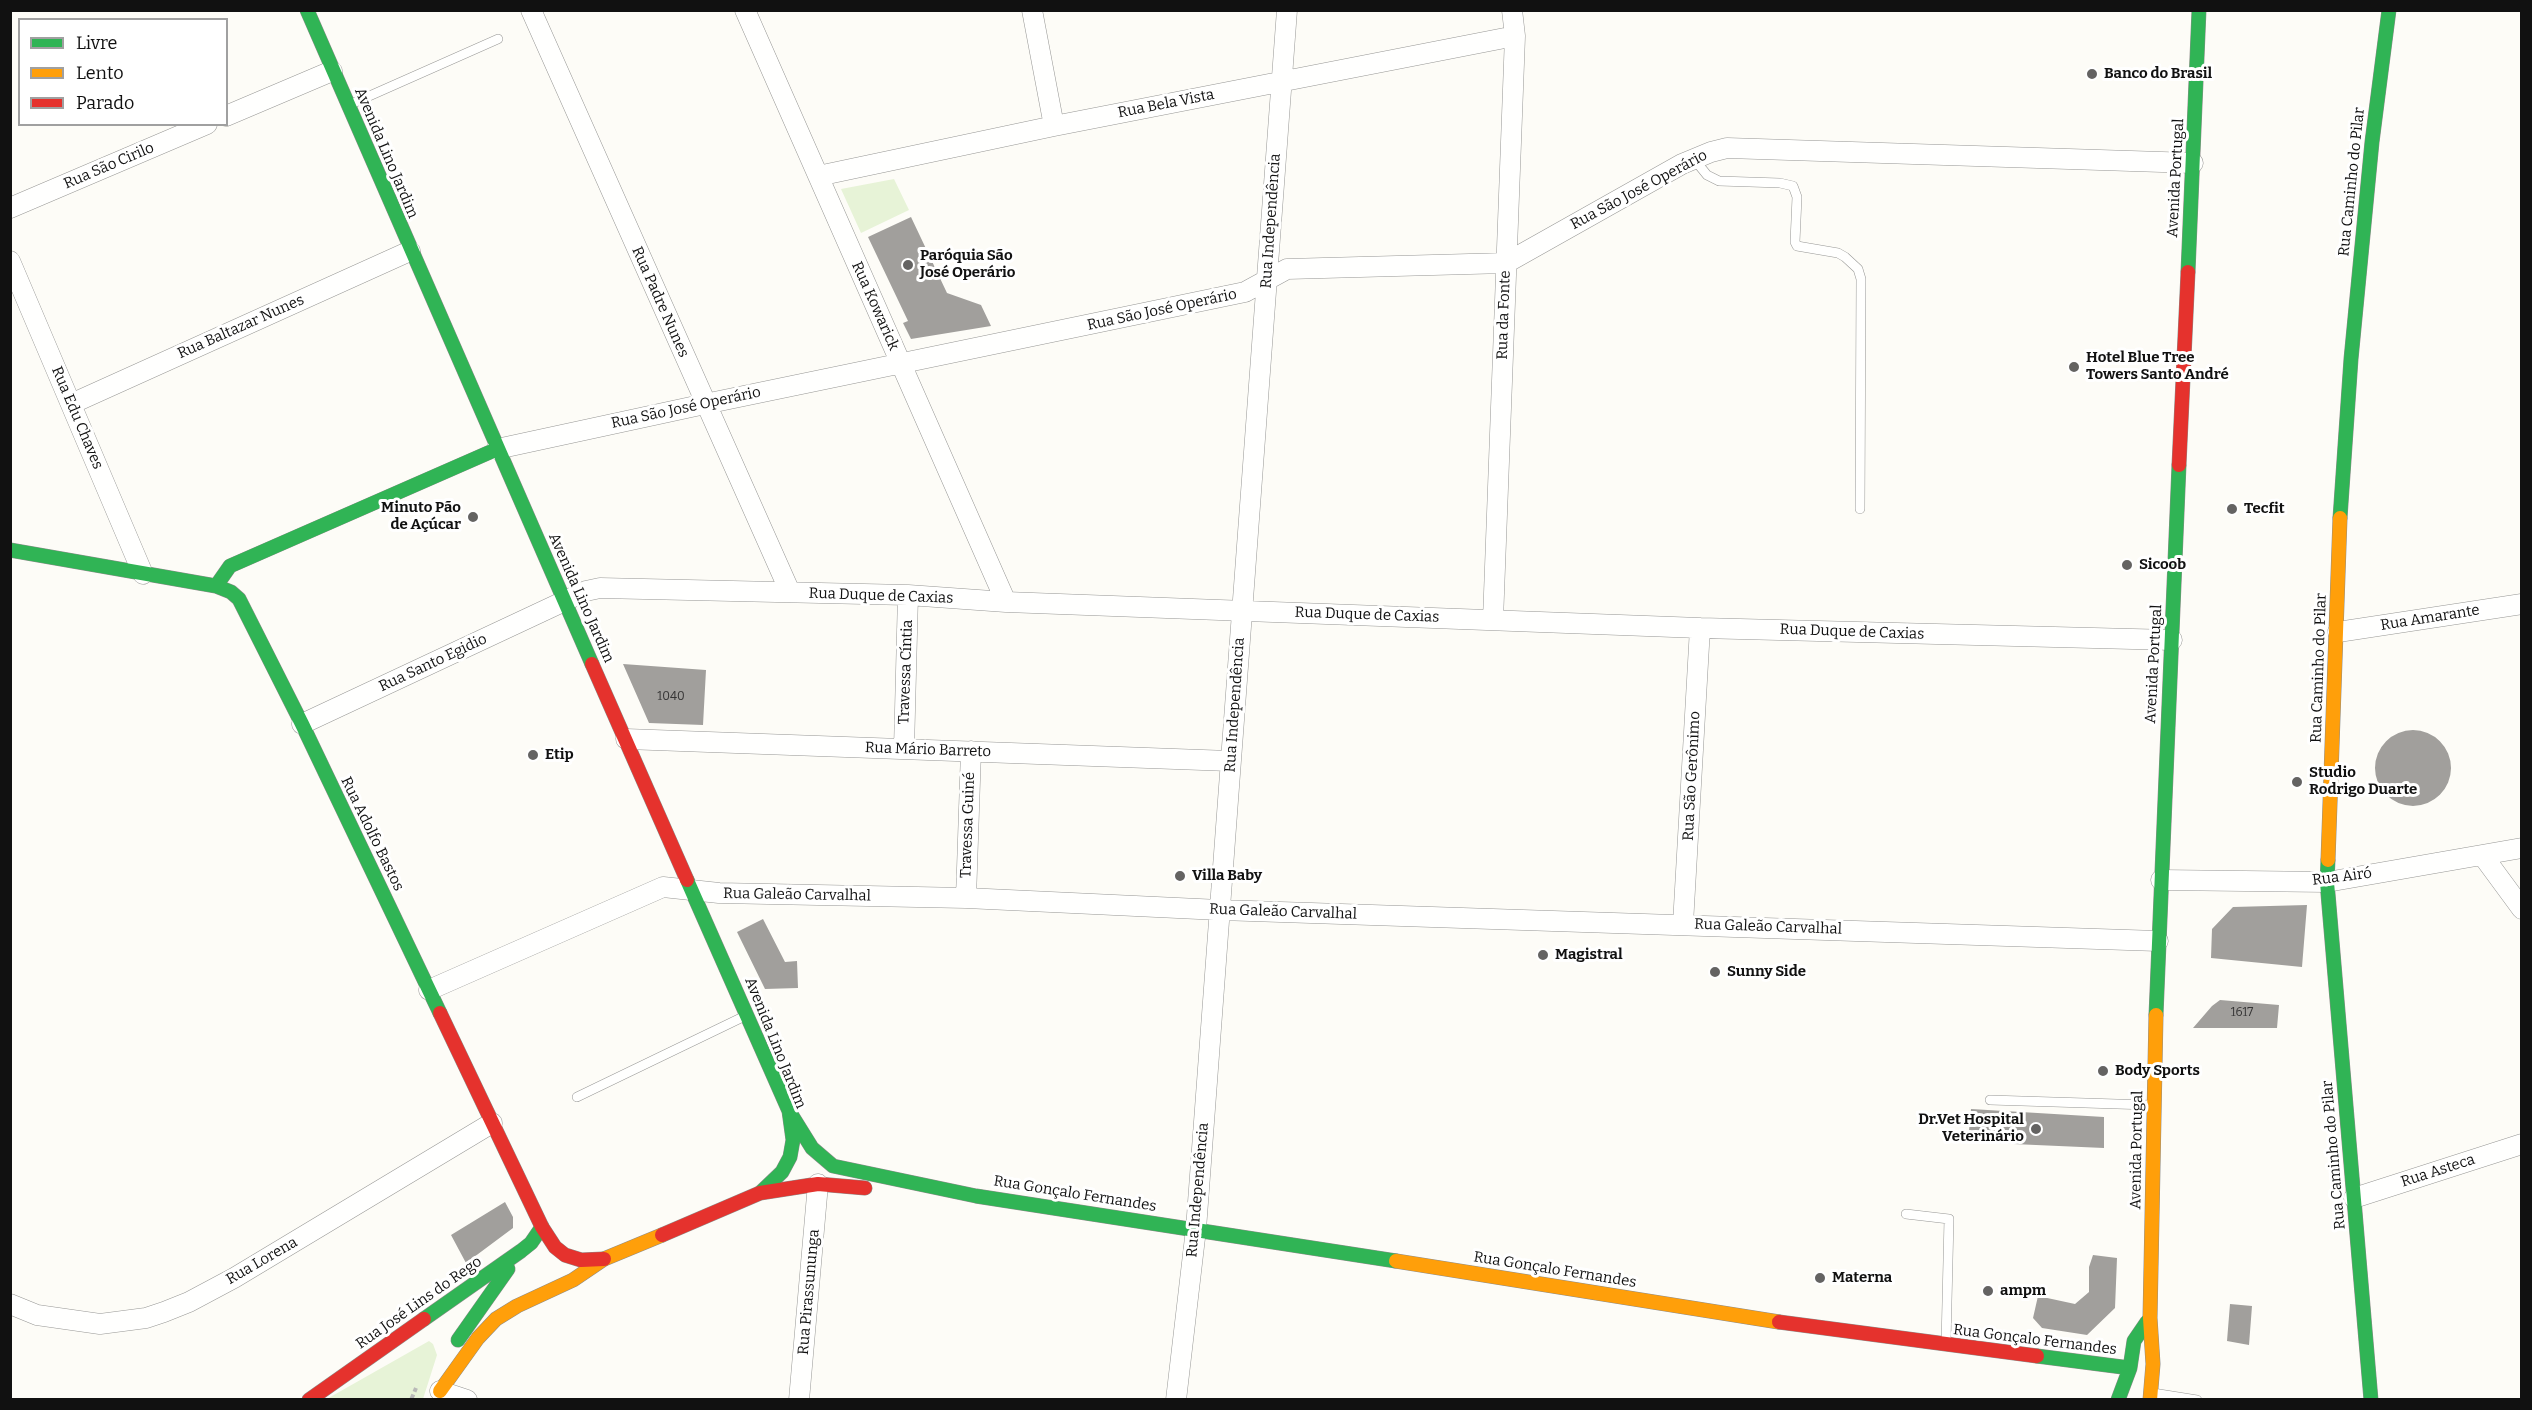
<!DOCTYPE html>
<meta charset="utf-8">
<style>
body{margin:0}
#map{position:relative;width:2532px;height:1410px;overflow:hidden;background:#fdfcf7;font-family:Bitter,serif}
canvas{display:block}
.frame{position:absolute;inset:0;border:12px solid #111;pointer-events:none}
.legend{position:absolute;left:18px;top:18px;width:210px;height:108px;box-sizing:border-box;background:#fff;border:2px solid #a0a0a0;margin:0;padding:8px 10px;list-style:none;font-size:18px;color:#111}
.legend li{display:flex;align-items:center;gap:12px;height:30px}
.legend b{width:30px;border:2px solid #a0a0a0}
</style>
<div id="map">
<canvas width="2532" height="1410"></canvas>
<div class="frame"></div>
<ul class="legend">
<li><b style="height:8px;background:#30b455"></b>Livre</li>
<li><b style="height:8px;background:#ff9f0a"></b>Lento</li>
<li><b style="height:8px;background:#e5322d"></b>Parado</li>
</ul>
</div>
<script>
const ctx = document.querySelector('canvas').getContext('2d');
ctx.lineJoin = 'round';
function paint(path, color) {
  ctx.fillStyle = color;
  ctx.fill(path, 'evenodd');
}
function toPath(rows) {
  const path = new Path2D();
  for (const r of rows) {
    if (r.length === 3) {
      path.moveTo(r[0] + r[2], r[1]);
      path.arc(r[0], r[1], r[2], 0, 2 * Math.PI);
      continue;
    }
    path.moveTo(r[0], r[1]);
    for (let i = 2; i < r.length; i += 2) path.lineTo(r[i], r[i + 1]);
  }
  return path;
}
function strokePath(path, color, width, dash) {
  ctx.strokeStyle = color;
  ctx.lineWidth = width;
  ctx.lineCap = dash ? 'butt' : 'round';
  ctx.setLineDash(dash || []);
  ctx.stroke(path);
}
function label(font, color, halo, rows, align = 'center') {
  ctx.font = font + ' Bitter,serif';
  ctx.lineWidth = 6;
  ctx.setLineDash([]);
  ctx.textBaseline = 'middle';
  ctx.strokeStyle = halo;
  ctx.fillStyle = color;
  for (const [text, x, y, turn = 0] of rows) {
    ctx.save();
    ctx.translate(x, y);
    ctx.rotate((+turn || 0) * Math.PI / 180);
    ctx.textAlign = isNaN(turn) ? turn : align;
    if (halo) ctx.strokeText(text, 0, 0);
    ctx.fillText(text, 0, 0);
    ctx.restore();
  }
}
paint(toPath([
 [894,179,909,210,861,233,841,189],
 [429,1341,433,1344,437,1355,423,1399,325,1400]
]), '#e7f3d7');
paint(toPath([
 [911,217,947,293,981,305,991,326,911,339,903,323,908,321,868,237],
 [623,664,706,670,703,725,649,723],
 [2413,768,38],
 [2307,905,2302,967,2211,958,2212,929,2233,907],
 [763,919,785,962,797,961,798,988,765,989,737,932],
 [2220,1000,2279,1005,2277,1028,2193,1028,2212,1006],
 [1971,1109,2104,1117,2104,1148,1968,1142],
 [505,1202,513,1217,513,1228,466,1263,451,1235],
 [2093,1255,2117,1258,2115,1308,2087,1335,2042,1328,2033,1318,2038,1296,2075,1304,2089,1292,2089,1267],
 [2230,1304,2252,1306,2249,1345,2227,1341]
]), '#a19f9c');
const lane = toPath([
 [349,105,498,39],
 [1694,159,1707,175,1719,181,1780,183,1793,186,1797,197,1795,242,1797,246,1838,253,1845,257,1858,269,1861,279,1860,509],
 [577,1097,745,1016],
 [1990,1100,2149,1105],
 [1906,1214,1949,1219,1946,1343],
 [2153,1393,2197,1400]
]);
const street = toPath([
 [531,10,790,592],
 [745,10,1006,602],
 [1032,10,1054,126],
 [226,116,332,71],
 [818,176,1054,126,1515,36],
 [10,208,207,124],
 [10,261,143,574],
 [71,404,410,251],
 [497,449,705,404,1245,292,1287,269,1506,263,1682,164,1711,152,1727,148,2193,163],
 [1493,620,1515,36,1512,10],
 [2338,632,2522,604],
 [302,724,586,591,600,588,908,595,1006,602,1700,628,2172,640],
 [626,739,1230,761],
 [904,749,908,595],
 [2483,856,2522,909],
 [2161,880,2327,882,2522,848],
 [966,898,971,751],
 [1683,924,1700,628],
 [429,990,663,887,719,893,966,898,1220,910,2158,941],
 [2354,1198,2522,1144],
 [10,1304,37,1315,100,1324,146,1318,164,1312,189,1302,234,1278,492,1123],
 [440,1391,467,1400],
 [799,1400,818,1184],
 [1176,1400,1196,1229,1287,10]
]);
const fast = toPath([
 [307,10,592,664],
 [2188,272,2199,10],
 [2340,518,2351,359,2372,142,2389,10],
 [10,550,216,586,231,592,239,599,302,724,440,1013],
 [216,586,230,566,497,449],
 [2328,860,2327,882,2371,1400],
 [687,880,789,1111,793,1140,790,1157,782,1172,760,1193],
 [2156,1015,2179,465],
 [789,1111,812,1148,833,1166,976,1196,1396,1261],
 [424,1319,521,1251,531,1243,542,1227],
 [458,1340,508,1269],
 [2037,1356,2130,1368],
 [2118,1400,2130,1368,2134,1341,2147,1322]
]);
const slow = toPath([
 [2328,860,2340,518],
 [1396,1261,1779,1322],
 [440,1391,478,1338,496,1319,517,1306,573,1280,604,1259,662,1235],
 [2150,1400,2153,1364,2150,1318,2156,1015]
]);
const jam = toPath([
 [2179,465,2188,272],
 [592,664,687,880],
 [440,1013,542,1227,555,1247,565,1255,581,1260,604,1259],
 [662,1235,760,1193,818,1184,865,1188],
 [1779,1322,2037,1356],
 [309,1400,424,1319]
]);
strokePath(lane, '#979795', 10);
strokePath(street, '#979795', 21);
strokePath(fast, '#8e8d8b', 15);
strokePath(slow, '#8e8d8b', 15);
strokePath(jam, '#8e8d8b', 15);
strokePath(toPath([
 [411,1400,416,1388]
]), '#b9b9b8', 4, [6, 3]);
strokePath(lane, '#fffffe', 9);
strokePath(street, '#fffffe', 20);
strokePath(fast, '#30b455', 14);
strokePath(slow, '#ff9f0a', 14);
strokePath(jam, '#e5322d', 14);
for (const [x, y, r, color] of [
 [2092,74,6,"#646362"],
 [908,265,6,"#646362"],
 [2074,367,6,"#646362"],
 [2232,509,6,"#646362"],
 [473,517,6,"#646362"],
 [2127,565,6,"#646362"],
 [533,755,6,"#646362"],
 [2297,782,6,"#646362"],
 [1180,876,6,"#646362"],
 [1543,955,6,"#646362"],
 [1715,972,6,"#646362"],
 [2103,1071,6,"#646362"],
 [2036,1129,6,"#646362"],
 [1820,1278,6,"#646362"],
 [1988,1291,6,"#646362"]
]) {
  const dot = new Path2D();
  dot.arc(x, y, r, 0, 2 * Math.PI);
  ctx.fillStyle = color;
  ctx.fill(dot);
  strokePath(dot, '#fff', 2);
}
label('12px', '#353434', null, [
 ["1040",671,697],
 ["1617",2242,1013]
]);
label('bold 15px', '#111', '#fff', [
 ["Banco do Brasil",2104,74],
 ["Paróquia São",920,256],
 ["José Operário",920,273],
 ["Hotel Blue Tree",2086,358],
 ["Towers Santo André",2086,375],
 ["Minuto Pão",461,508,"right"],
 ["de Açúcar",461,525,"right"],
 ["Tecfit",2244,509],
 ["Sicoob",2139,565],
 ["Etip",545,755],
 ["Studio",2309,773],
 ["Rodrigo Duarte",2309,790],
 ["Villa Baby",1192,876],
 ["Magistral",1555,955],
 ["Sunny Side",1727,972],
 ["Body Sports",2115,1071],
 ["Dr.Vet Hospital",2024,1120,"right"],
 ["Veterinário",2024,1137,"right"],
 ["Materna",1832,1278],
 ["ampm",2000,1291]
], 'left');
label('15px', '#111', '#fff', [
 ["Rua Bela Vista",1166,104,-11],
 ["Avenida Lino Jardim",386,153,67],
 ["Rua São Cirilo",109,166,-23],
 ["Avenida Portugal",2176,178,-87],
 ["Rua Caminho do Pilar",2352,182,-84],
 ["Rua São José Operário",1639,190,-28],
 ["Rua Independência",1271,221,-86],
 ["Rua Padre Nunes",660,302,66],
 ["Rua Kowarick",875,306,66],
 ["Rua São José Operário",1162,310,-12],
 ["Rua da Fonte",1504,315,-88],
 ["Rua Baltazar Nunes",241,327,-24],
 ["Rua São José Operário",686,408,-12],
 ["Rua Edu Chaves",77,418,67],
 ["Rua Duque de Caxias",881,596,2],
 ["Avenida Lino Jardim",581,598,66],
 ["Rua Duque de Caxias",1367,615,2],
 ["Rua Amarante",2430,618,-9],
 ["Rua Duque de Caxias",1852,632,2],
 ["Rua Santo Egidio",433,663,-25],
 ["Avenida Portugal",2154,664,-87],
 ["Rua Caminho do Pilar",2319,668,-88],
 ["Travessa Cíntia",906,672,-88],
 ["Rua Independência",1235,705,-86],
 ["Rua Mário Barreto",928,750,2],
 ["Rua São Gerônimo",1692,776,-87],
 ["Travessa Guiné",968,825,-88],
 ["Rua Adolfo Bastos",372,834,64],
 ["Rua Airó",2342,877,-7],
 ["Rua Galeão Carvalhal",797,895,1],
 ["Rua Galeão Carvalhal",1283,912,2],
 ["Rua Galeão Carvalhal",1768,927,2],
 ["Avenida Lino Jardim",775,1043,68],
 ["Avenida Portugal",2137,1150,-89],
 ["Rua Caminho do Pilar",2334,1155,-95],
 ["Rua Asteca",2438,1171,-18],
 ["Rua Independência",1198,1190,-85],
 ["Rua Gonçalo Fernandes",1075,1194,9],
 ["Rua Lorena",262,1261,-30],
 ["Rua Gonçalo Fernandes",1555,1270,9],
 ["Rua Pirassununga",809,1292,-85],
 ["Rua José Lins do Rego",419,1303,-35],
 ["Rua Gonçalo Fernandes",2035,1340,7]
]);
</script>
